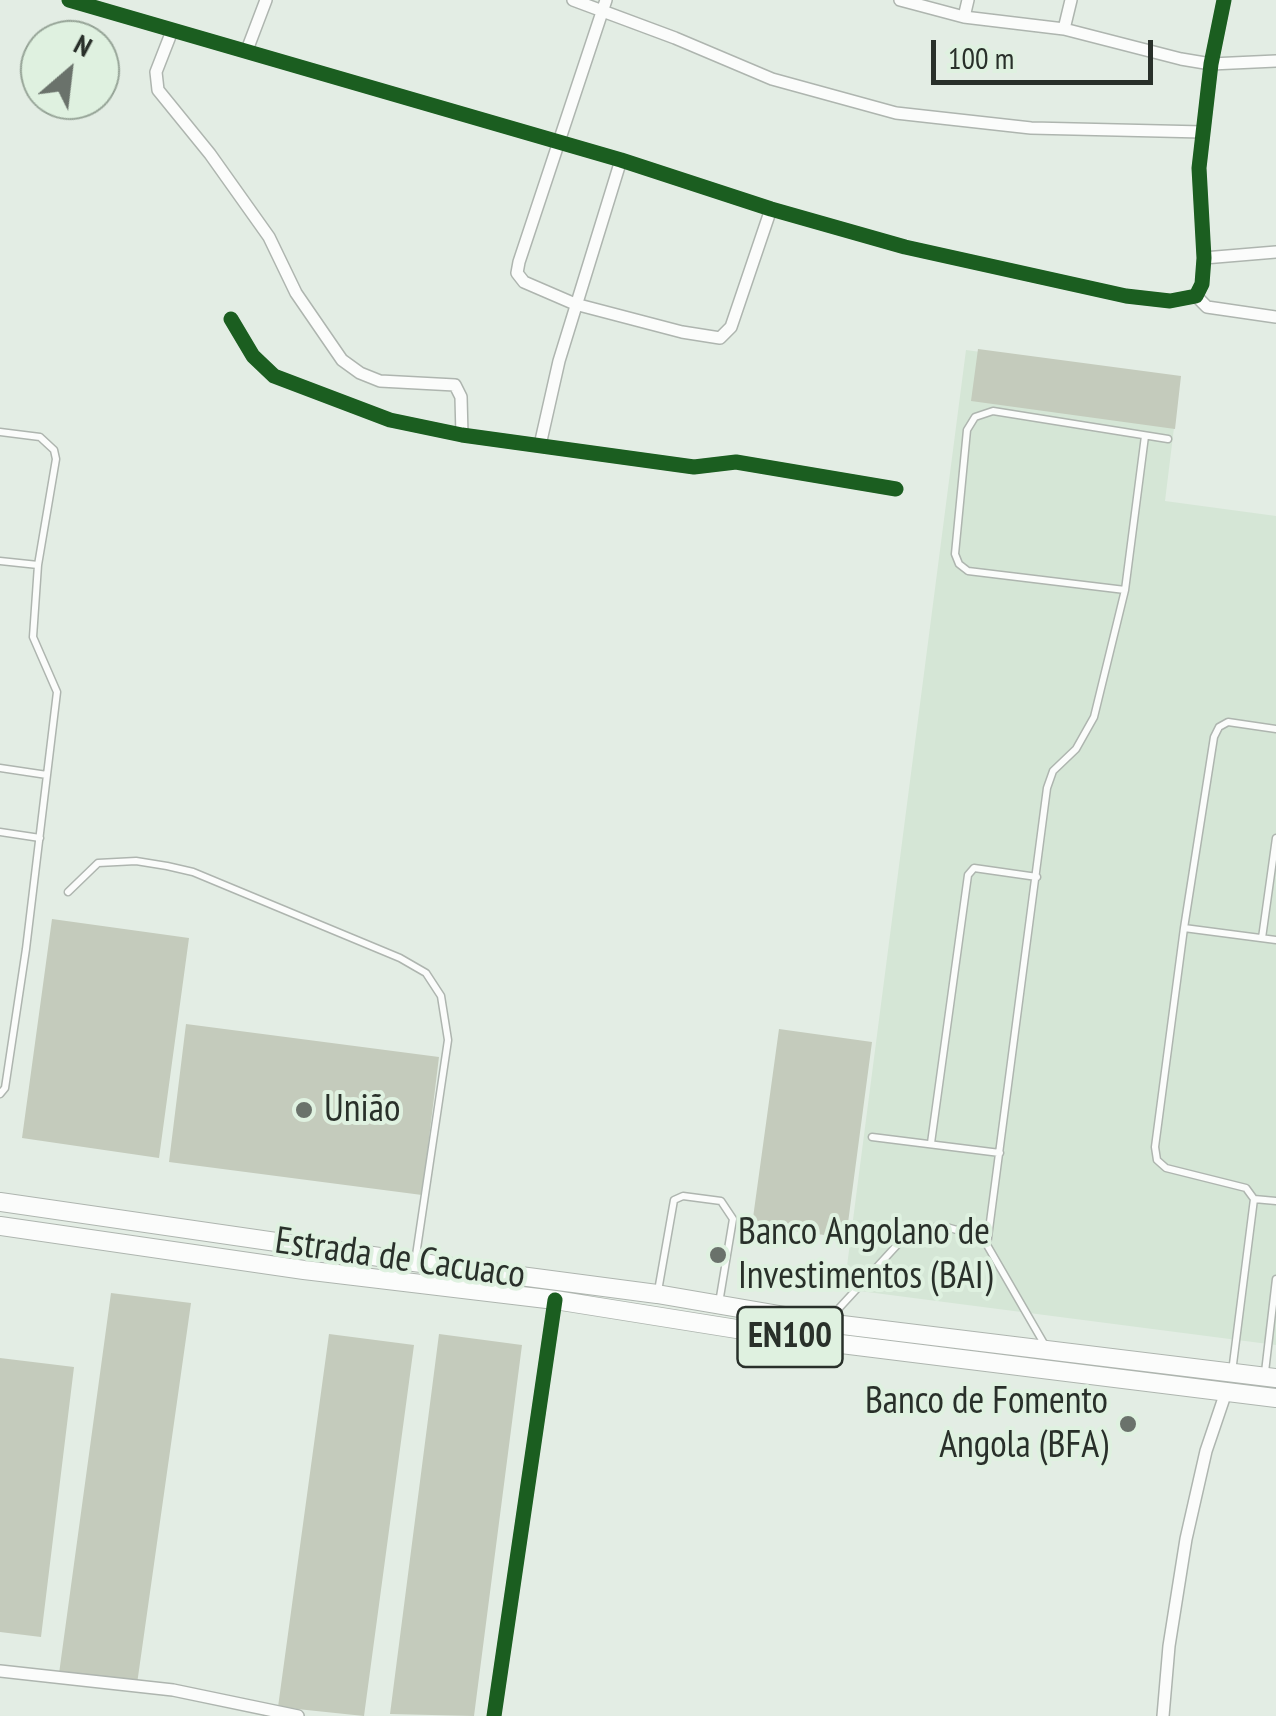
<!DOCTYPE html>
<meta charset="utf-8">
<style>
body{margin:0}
#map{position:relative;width:1276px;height:1716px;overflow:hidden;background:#e3ede4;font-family:"PT Sans Narrow",sans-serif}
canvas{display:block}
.north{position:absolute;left:20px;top:20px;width:100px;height:100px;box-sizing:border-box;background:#dff1e0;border:2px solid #96a497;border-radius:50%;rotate:28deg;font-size:28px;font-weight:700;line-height:40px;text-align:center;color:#29302a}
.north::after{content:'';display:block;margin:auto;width:35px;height:45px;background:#6a726b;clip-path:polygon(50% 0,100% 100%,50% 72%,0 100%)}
.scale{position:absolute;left:931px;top:40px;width:222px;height:45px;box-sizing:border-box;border:5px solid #29302a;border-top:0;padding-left:12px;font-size:30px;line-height:35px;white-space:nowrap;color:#29302a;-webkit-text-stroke:8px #dff1e0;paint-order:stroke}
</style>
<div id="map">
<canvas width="1276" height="1716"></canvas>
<div class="north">N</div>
<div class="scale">100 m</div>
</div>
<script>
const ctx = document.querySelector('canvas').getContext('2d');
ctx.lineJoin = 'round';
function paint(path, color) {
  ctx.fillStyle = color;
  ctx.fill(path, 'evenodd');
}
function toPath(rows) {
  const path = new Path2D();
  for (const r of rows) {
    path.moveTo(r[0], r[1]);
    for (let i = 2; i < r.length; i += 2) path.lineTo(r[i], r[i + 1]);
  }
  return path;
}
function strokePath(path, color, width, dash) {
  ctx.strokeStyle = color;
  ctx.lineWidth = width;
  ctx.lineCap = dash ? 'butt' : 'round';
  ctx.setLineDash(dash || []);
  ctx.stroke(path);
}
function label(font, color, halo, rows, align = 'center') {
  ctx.font = font + ' "PT Sans Narrow",sans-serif';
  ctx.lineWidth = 8;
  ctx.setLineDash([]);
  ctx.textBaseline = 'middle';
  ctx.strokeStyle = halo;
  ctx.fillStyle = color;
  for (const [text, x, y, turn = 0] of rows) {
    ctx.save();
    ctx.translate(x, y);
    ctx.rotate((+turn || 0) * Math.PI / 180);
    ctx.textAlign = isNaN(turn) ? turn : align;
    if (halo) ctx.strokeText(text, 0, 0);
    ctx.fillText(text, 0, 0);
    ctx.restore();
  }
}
paint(toPath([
 [966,350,1180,379,1165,501,1276,516,1276,1345,844,1289]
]), '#d5e6d6');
paint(toPath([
 [978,349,1181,376,1175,429,971,401],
 [52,919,189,938,159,1158,22,1138],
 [186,1024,439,1057,422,1195,169,1162],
 [779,1029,872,1042,846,1238,752,1225],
 [111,1293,191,1303,136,1691,58,1681],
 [329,1334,414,1345,364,1716,278,1707],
 [439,1334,522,1345,474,1716,390,1714],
 [0,1358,74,1367,41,1637,0,1632]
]), '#c4cbbc');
const lane = toPath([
 [0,432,40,437,54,450,56,459,38,565,33,637,57,692,26,949,5,1088,0,1094],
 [0,561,38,565],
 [1125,590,968,571,959,564,955,554,967,430,975,417,993,411,1168,439],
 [1276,729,1228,722,1219,727,1214,737,1184,928,1155,1147,1157,1160,1166,1168,1246,1188,1254,1199,1276,1201],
 [0,768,47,775],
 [0,832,40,838],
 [68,892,98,863,136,861,167,866,193,872,400,958,426,973,441,996,448,1040,415,1262],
 [1184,928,1276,940],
 [1262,938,1276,838],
 [872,1137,1000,1153],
 [931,1143,968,875,974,868,1037,877],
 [987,1245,1047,788,1053,771,1076,749,1094,717,1125,590,1145,436],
 [658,1291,674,1200,683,1196,721,1201,733,1219,719,1303],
 [830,1318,910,1231,943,1226,967,1233,987,1245,1046,1347],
 [1232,1372,1254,1199],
 [1265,1372,1276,1279]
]);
const street = toPath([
 [69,0,621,160,771,209,905,247,1126,296,1170,301,1196,296,1202,284,1204,258,1199,168,1211,64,1224,0],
 [573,0,675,38,772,79,896,113,1031,128,1203,132],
 [606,0,519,262,517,273,524,282,575,304,682,332,720,338,731,327,771,209],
 [900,0,964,17,1064,29,1181,59,1211,64,1276,61],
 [964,17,968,0],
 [1064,29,1071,0],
 [172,31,156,72,158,90,210,154,269,237,296,293,342,360,360,373,380,381,455,385,461,397,462,435],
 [247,50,266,0],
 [1204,258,1276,252],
 [1196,296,1207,307,1276,317],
 [231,319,253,356,274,376,390,420,462,435,694,467,736,462,896,489],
 [540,445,559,361,621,160],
 [0,1671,173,1690,298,1716],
 [494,1716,555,1300],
 [1163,1716,1169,1646,1186,1539,1206,1451,1226,1392]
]);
const primary = toPath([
 [0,1202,414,1262,657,1294,826,1323,1276,1378],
 [0,1226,304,1270,555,1300,793,1338,1276,1398]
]);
strokePath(lane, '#aeb5af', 9);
strokePath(street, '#aeb5af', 14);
strokePath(primary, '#aeb5af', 20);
strokePath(lane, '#fbfcfb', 6);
strokePath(street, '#fbfcfb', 11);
strokePath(primary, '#fbfcfb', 18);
strokePath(toPath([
 [69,0,621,160,771,209,905,247,1126,296,1170,301,1196,296,1202,284,1204,258,1199,168,1211,64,1224,0],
 [231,319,253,356,274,376,390,420,462,435,694,467,736,462,896,489],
 [494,1716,555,1300]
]), '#1b5e20', 15);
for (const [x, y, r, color] of [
 [304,1110,10,"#6a726b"],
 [718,1255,10,"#6a726b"],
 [1128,1424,10,"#6a726b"]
]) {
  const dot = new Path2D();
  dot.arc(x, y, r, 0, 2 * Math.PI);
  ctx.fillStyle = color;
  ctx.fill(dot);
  strokePath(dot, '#dff1e0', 4);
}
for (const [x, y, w] of [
 [790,1337,105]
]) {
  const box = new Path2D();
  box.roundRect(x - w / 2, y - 30, w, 60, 8);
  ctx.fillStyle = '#dff1e0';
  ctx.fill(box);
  strokePath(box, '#29302a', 2.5);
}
label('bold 35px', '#29302a', null, [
 ["EN100",790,1337]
]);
label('38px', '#29302a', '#dff1e0', [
 ["União",324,1110],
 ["Banco Angolano de",738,1233],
 ["Investimentos (BAI)",738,1277],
 ["Banco de Fomento",1108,1402,"right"],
 ["Angola (BFA)",1108,1446,"right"]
], 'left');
label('38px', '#29302a', '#dff1e0', [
 ["Estrada de Cacuaco",400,1259,8]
]);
</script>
